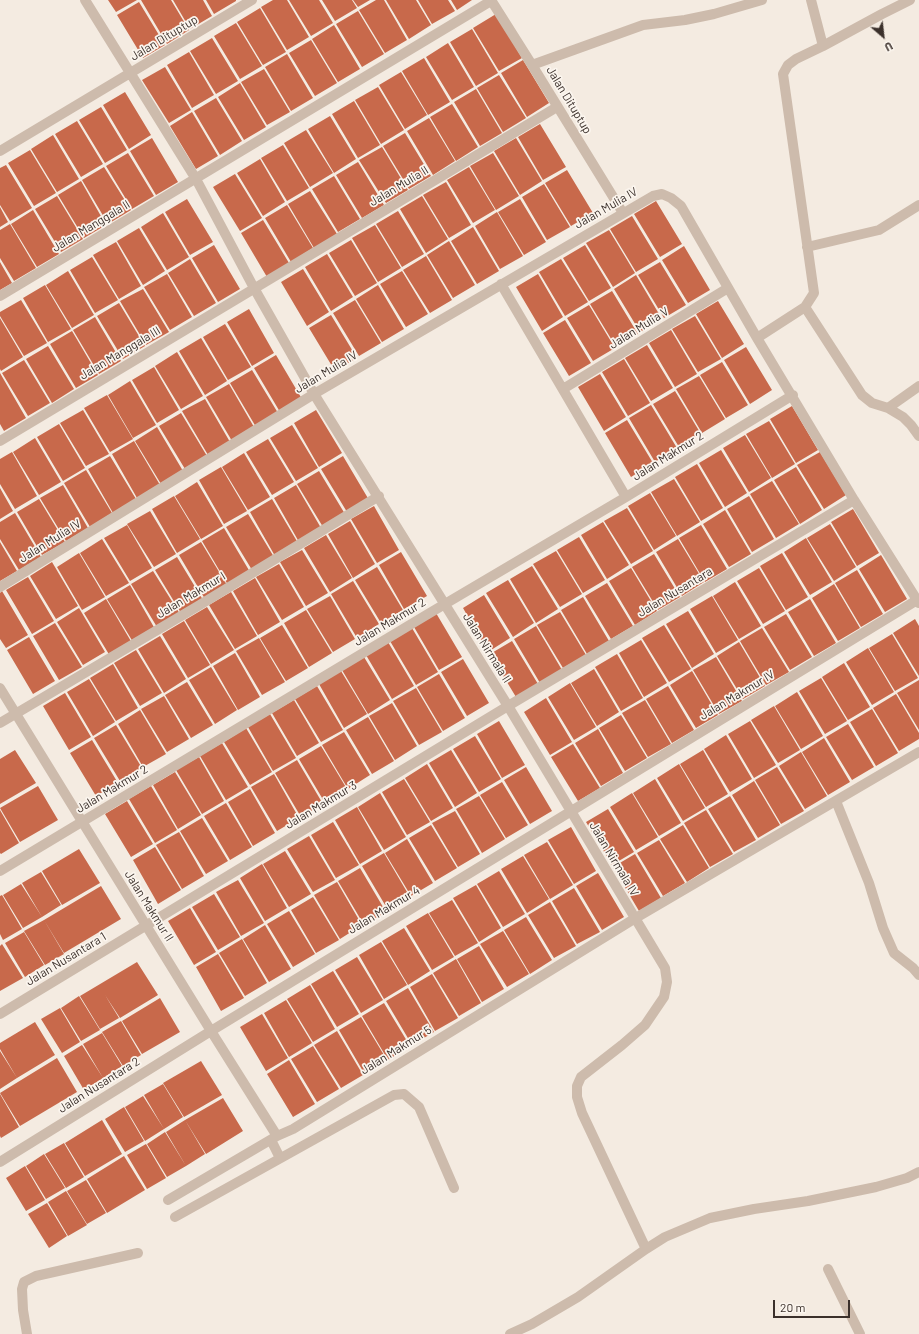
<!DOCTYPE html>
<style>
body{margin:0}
#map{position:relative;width:919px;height:1334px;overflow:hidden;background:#f4ebe1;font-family:Barlow,sans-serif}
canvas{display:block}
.north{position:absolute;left:863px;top:16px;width:40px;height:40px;-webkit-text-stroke:3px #fbf5ee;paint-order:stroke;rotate:152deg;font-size:11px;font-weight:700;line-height:16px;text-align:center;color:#3b302b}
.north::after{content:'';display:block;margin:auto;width:14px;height:18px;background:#3b302b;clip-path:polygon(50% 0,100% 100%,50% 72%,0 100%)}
.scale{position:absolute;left:773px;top:1300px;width:77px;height:18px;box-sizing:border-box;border:2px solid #3b302b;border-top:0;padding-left:5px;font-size:12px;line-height:14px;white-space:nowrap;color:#3b302b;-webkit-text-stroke:3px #fbf5ee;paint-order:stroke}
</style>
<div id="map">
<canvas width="919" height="1334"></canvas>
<div class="north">U</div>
<div class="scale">20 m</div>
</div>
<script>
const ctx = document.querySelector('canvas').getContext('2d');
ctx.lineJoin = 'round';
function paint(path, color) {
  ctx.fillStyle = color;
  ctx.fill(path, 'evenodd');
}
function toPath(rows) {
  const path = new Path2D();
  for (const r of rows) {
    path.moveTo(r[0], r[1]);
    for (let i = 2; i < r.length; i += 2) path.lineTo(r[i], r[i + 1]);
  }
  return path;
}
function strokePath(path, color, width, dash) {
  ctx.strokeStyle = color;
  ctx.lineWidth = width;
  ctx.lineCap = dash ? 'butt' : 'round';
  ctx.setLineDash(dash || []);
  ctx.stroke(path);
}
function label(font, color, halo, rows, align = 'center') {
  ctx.font = font + ' Barlow,sans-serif';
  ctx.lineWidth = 3.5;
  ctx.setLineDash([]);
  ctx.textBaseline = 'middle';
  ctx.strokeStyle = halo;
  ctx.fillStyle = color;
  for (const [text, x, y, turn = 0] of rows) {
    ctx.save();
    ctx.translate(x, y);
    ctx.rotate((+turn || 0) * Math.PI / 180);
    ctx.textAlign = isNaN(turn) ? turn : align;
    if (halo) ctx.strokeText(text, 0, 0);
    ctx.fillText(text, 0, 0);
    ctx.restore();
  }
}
paint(toPath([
 [108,0,137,0,116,12],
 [141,0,171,0,189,30,167,44],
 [173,0,203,0,212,16,190,29],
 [206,0,236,0,236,1,214,14],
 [273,0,287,0,309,37,287,50,261,7],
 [289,0,319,0,333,23,311,36],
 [322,0,352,0,357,8,335,21],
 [353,0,370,0,358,7],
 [376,0,384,0,407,40,385,53,359,10],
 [386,0,416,0,431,25,409,39],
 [418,0,448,0,455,11,432,24],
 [451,0,472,0,457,10],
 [139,2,165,45,143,58,117,15],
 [260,8,286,52,263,65,237,22],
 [358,11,384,54,362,67,336,24],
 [496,14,522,58,499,71,473,28],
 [236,23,262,66,240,79,214,36],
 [334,25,360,69,338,82,312,39],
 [472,29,498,73,476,86,450,42],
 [212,38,238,81,216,94,190,51],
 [311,40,337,83,315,96,289,53],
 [448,43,474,87,452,100,426,57],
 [189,52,214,95,192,108,167,65],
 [287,54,313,98,291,111,265,67],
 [424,58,450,102,428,115,402,71],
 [523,60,549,103,527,117,501,73],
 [165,67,191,110,169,123,142,80],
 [264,69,290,112,267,125,241,82],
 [401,72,427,115,405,129,379,85],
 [499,75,526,118,503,132,477,88],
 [240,83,266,127,244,140,218,97],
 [378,87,404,130,381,144,355,100],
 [476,89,502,133,480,146,454,102],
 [125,92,151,135,129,149,103,105],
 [216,98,242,141,220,155,194,111],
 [354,101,380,145,358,158,332,114],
 [452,104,478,147,456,161,430,117],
 [101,107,127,150,105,163,79,120],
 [192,112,218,156,196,169,170,126],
 [330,116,356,159,334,173,308,129],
 [429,118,455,161,433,175,407,131],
 [77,121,103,164,81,177,55,134],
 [540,124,566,167,543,180,518,137],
 [306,130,333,173,310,187,284,143],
 [405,133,431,176,409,189,383,146],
 [53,135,79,179,57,192,31,149],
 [152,138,178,182,156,195,130,151],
 [516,138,542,181,520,195,494,151],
 [283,145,309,188,287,201,261,158],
 [382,147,408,190,386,203,359,160],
 [30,150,56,193,34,206,8,163],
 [128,153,154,196,132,209,106,166],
 [493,153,519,196,496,210,470,166],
 [260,159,285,202,263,216,237,173],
 [358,162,384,205,362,218,336,175],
 [6,165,32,208,10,221,0,205,0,168],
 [104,167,131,210,108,224,82,180],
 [469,167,495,210,473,223,447,180],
 [567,170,593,213,571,226,545,183],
 [235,174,262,218,240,231,213,187],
 [334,176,360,219,338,232,312,189],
 [81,181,106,225,84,238,58,195],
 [446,182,471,225,449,238,423,195],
 [544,184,570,227,547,240,522,197],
 [310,191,337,234,314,248,288,204],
 [57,196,83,239,61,252,35,209],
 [422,196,448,239,426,253,400,209],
 [187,199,213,242,190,255,165,212],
 [520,199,546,242,524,255,498,212],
 [656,201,682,244,660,257,634,214],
 [287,205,313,248,291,262,265,218],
 [0,207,8,222,0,227],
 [33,210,59,254,37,267,11,224],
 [398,211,424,254,402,267,376,224],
 [497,212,523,256,500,269,475,226],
 [163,213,189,257,167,270,141,227],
 [632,216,658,259,636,272,610,229],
 [263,220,289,263,267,277,241,233],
 [10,224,36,268,14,281,0,258,0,230],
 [375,225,401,268,378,282,352,238],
 [473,227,499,271,477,284,451,241],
 [139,228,165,271,143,285,117,241],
 [609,230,635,273,613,287,586,243],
 [351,240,377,283,355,296,329,253],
 [449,241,475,285,453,298,427,255],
 [116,242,141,286,119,299,93,255],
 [214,245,240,289,218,302,192,258],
 [585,245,611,288,589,301,563,258],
 [684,246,710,290,688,303,662,260],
 [327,254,353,297,331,311,305,267],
 [426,256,452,300,430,313,403,270],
 [92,257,118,300,95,313,70,270],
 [190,259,216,303,194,316,168,273],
 [561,259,588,302,565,316,539,272],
 [0,262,12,283,0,290],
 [660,262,686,305,664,318,638,275],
 [303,269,329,312,307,326,281,282],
 [68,271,94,315,72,328,46,285],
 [402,271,428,314,406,327,380,284],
 [167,274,192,317,170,330,144,287],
 [538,274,563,317,542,331,516,287],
 [636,275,662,319,640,332,614,289],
 [45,285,71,329,48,342,23,298],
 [378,285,404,329,382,342,356,299],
 [143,289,169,332,146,345,120,301],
 [612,291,638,334,616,347,590,304],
 [21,300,47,343,24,356,0,316,0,312],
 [355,300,381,343,359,356,333,313],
 [718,301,744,344,722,358,696,314],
 [119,303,145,346,123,359,97,316],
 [589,305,615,348,593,361,567,318],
 [249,309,274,353,252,366,227,322],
 [331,315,357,358,335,371,309,328],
 [695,316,721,359,698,372,672,329],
 [95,317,121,361,99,374,73,330],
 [0,318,23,357,1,371,0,369],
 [565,320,591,363,569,376,543,333],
 [225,324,251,367,228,380,203,337],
 [671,330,697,374,675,387,649,343],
 [72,331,98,375,76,388,50,344],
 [201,338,227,381,205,395,179,351],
 [647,345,673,388,651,401,625,358],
 [48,346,74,389,52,403,26,359],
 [746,347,772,390,750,404,724,360],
 [177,352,203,396,181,409,155,366],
 [276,355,302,399,280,412,254,368],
 [624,359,650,403,628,416,602,372],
 [24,360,50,403,28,416,2,373],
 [722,362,748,405,726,418,700,375],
 [154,367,179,410,157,423,132,380],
 [252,370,278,413,256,427,230,383],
 [0,373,26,418,4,431,0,424],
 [600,374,626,417,604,431,578,387],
 [699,376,725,419,702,433,676,389],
 [130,381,156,425,133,438,108,395],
 [229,384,254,427,232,441,206,397],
 [675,391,701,434,679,447,653,404],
 [107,395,133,439,110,452,84,408],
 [205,399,230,442,208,455,182,411],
 [651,405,677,448,655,462,629,418],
 [792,406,818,450,796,463,770,419],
 [83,410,109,454,86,466,60,423],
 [316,410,342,453,319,467,294,423],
 [181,413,207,456,185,469,159,426],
 [627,420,653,463,631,477,605,433],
 [769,421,795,464,772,478,746,434],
 [59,424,85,468,63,481,37,437],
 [292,425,318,468,296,481,270,438],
 [157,427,183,471,161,484,135,441],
 [745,435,771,478,749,492,723,448],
 [35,438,61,482,39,495,13,452],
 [268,439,294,482,272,495,246,452],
 [134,441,160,485,137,498,112,454],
 [721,450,747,493,725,507,699,463],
 [12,452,37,496,15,509,0,484,0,459],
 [820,452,846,495,824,509,797,465],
 [244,453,270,497,248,510,222,467],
 [110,456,136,499,113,513,88,469],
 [343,456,369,500,347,512,321,469],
 [697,464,723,508,701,521,675,477],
 [221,467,247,511,224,524,199,480],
 [796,467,822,510,800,524,774,480],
 [86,470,112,513,90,527,64,483],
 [319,471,345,514,323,527,297,484],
 [674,479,700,522,677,536,651,492],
 [772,481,799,524,776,538,750,494],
 [197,482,223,526,201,539,175,496],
 [63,485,88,528,66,541,40,498],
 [296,485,321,528,299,542,274,498],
 [0,488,13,511,0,519],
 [650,493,676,536,654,550,628,506],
 [174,496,200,539,177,553,152,509],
 [749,496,774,539,752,552,727,509],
 [39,499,65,542,42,555,17,512],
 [272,499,298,543,275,556,250,512],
 [374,506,399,550,377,563,351,519],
 [627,508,653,551,631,564,604,521],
 [853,509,879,553,857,566,831,522],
 [725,510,751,554,729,567,703,524],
 [150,511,176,554,154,567,127,524],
 [15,513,41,557,19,570,0,539,0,522],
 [248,514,274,557,252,570,226,527],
 [350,521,375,564,353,578,328,534],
 [603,522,629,565,607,579,581,535],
 [830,524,856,567,834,581,807,538],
 [127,525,152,568,130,581,104,538],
 [701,525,727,569,705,582,679,538],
 [224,528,250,572,228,585,202,541],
 [326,535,352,578,330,592,304,548],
 [579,537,605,580,583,593,557,550],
 [806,538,832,582,810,595,784,552],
 [102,539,129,583,106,596,80,553],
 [678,539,704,582,682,596,656,552],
 [0,542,17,571,0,581],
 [201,542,227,585,205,599,179,555],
 [302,550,328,593,306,606,280,562],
 [556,551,582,594,560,607,533,564],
 [401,552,427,596,404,609,379,565],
 [79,553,105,597,82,610,57,567],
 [782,553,808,597,786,610,760,566],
 [654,554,680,597,658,610,632,567],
 [881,555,907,599,885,612,859,569],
 [177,557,203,600,181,613,155,570],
 [52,562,78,606,56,619,30,576],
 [279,564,304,607,282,620,256,577],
 [532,566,558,609,536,623,510,579],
 [377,567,403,610,381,623,355,580],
 [631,568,657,611,635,625,609,581],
 [759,568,785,611,763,624,737,581],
 [857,570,883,614,861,627,835,583],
 [153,571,180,614,157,627,131,584],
 [28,577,54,621,32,634,6,590],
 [255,578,280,622,258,635,233,591],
 [508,580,534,623,513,637,486,593],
 [353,581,379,624,357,638,331,594],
 [735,582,761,626,739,639,713,596],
 [607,583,633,626,611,639,585,596],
 [834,584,860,628,838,641,812,598],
 [130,585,155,629,133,642,107,599],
 [2,591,28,635,6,648,0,639,0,593],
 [231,592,257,636,235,649,209,605],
 [484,595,510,638,488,652,463,608],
 [330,596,355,639,333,652,307,609],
 [712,596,738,640,716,653,690,609],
 [583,597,609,641,587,654,561,610],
 [106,599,132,643,110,656,84,613],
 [810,599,836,643,814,656,788,612],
 [207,607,234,650,211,664,185,620],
 [79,608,105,652,83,665,57,622],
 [306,610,332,653,309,667,284,623],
 [688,611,714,654,692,668,666,624],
 [560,612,586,655,563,668,537,625],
 [436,613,462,657,439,670,414,627],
 [786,614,812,657,790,670,764,627],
 [915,619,919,626,919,676,893,633],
 [184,621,210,665,188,678,162,634],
 [55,623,82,667,59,680,33,636],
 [282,625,308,668,286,681,260,638],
 [664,625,691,669,669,682,642,638],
 [536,626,562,670,540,683,514,639],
 [412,628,438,672,416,685,390,641],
 [762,628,789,672,766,685,740,641],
 [892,634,918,678,895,691,869,648],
 [160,636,186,679,164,693,138,649],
 [29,637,55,681,33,694,7,650],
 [259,638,285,682,262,695,236,651],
 [641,640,667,683,644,697,619,653],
 [512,641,538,684,516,697,490,654],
 [388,642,414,686,392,699,366,655],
 [739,642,765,686,743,699,717,656],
 [868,648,894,692,872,705,846,662],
 [136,650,162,693,140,706,114,663],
 [235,653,260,697,238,710,213,666],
 [617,654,643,698,621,711,595,667],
 [364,657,390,700,368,714,342,670],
 [716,657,742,701,719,714,693,670],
 [463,659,489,703,467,716,441,672],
 [844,663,870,707,848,720,822,677],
 [113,664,138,708,116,721,90,678],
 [211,667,237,710,215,724,189,680],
 [594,669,619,712,597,726,571,683],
 [341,671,367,714,344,728,319,684],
 [692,671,718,715,696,728,670,685],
 [439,674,465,718,443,731,417,687],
 [821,678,847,721,825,734,799,691],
 [89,679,115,722,93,736,67,692],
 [919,680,919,730,897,693],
 [187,682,213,725,191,738,165,695],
 [570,683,596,727,574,740,548,697],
 [317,686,343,730,321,742,295,699],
 [668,686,694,730,672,743,646,699],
 [416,688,442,732,419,745,393,701],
 [797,692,823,736,801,749,775,706],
 [65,693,91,737,69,750,43,706],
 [896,694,919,733,919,739,899,751,873,708],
 [164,696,189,739,167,752,141,709],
 [546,698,572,742,550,755,524,712],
 [294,700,319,743,297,756,272,713],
 [645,700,671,744,648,757,622,713],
 [392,703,417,746,395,760,369,716],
 [774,706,800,750,778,763,751,720],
 [872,709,898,753,876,766,850,722],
 [140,710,166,754,143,767,118,724],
 [270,714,296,758,273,771,248,727],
 [621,715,647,758,625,771,599,728],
 [368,717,394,761,372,774,346,730],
 [499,721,525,765,502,778,477,734],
 [750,721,776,765,754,778,728,734],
 [848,724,874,767,852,780,826,737],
 [116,725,142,768,120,781,94,738],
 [246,728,272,772,250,785,224,742],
 [598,729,623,773,601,786,575,743],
 [344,732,370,775,348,789,322,745],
 [726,735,752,779,730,792,704,749],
 [475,736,501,779,479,792,453,749],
 [824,738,850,782,828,795,802,752],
 [92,740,118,783,96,796,70,753],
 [222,743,248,787,226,800,200,756],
 [573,744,600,788,578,801,551,757],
 [321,746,347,789,325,803,299,759],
 [15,750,36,783,0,804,0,759],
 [451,750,477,793,455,807,429,763],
 [703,750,728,794,706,807,680,764],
 [801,752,827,796,805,809,779,766],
 [199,757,224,801,202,814,176,770],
 [297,760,323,804,301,817,275,773],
 [427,764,453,808,431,821,405,778],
 [679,764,705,808,683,821,657,778],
 [526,767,552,811,530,824,504,780],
 [777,767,804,811,781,824,755,780],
 [175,772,201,815,178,829,153,785],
 [274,774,299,818,277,831,251,787],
 [404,779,430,822,407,835,382,792],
 [655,779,681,823,659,836,633,793],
 [754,781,780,825,758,838,732,795],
 [502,782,528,825,506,838,480,795],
 [38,786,58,820,20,842,0,808],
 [151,786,177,830,155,843,129,799],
 [250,789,275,833,253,846,228,802],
 [380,793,406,837,384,850,358,807],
 [632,793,658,837,636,850,610,807],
 [479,796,505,839,482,853,456,809],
 [730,796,756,840,734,852,708,809],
 [127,801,153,844,131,857,105,814],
 [226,803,252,847,230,860,204,816],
 [357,807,382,851,360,864,335,820],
 [608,809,634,852,612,865,586,822],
 [0,810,19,843,1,854,0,853],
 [706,810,733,854,710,867,684,823],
 [455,811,480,854,458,867,432,823],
 [202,818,228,861,206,874,180,831],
 [333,822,359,865,336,878,311,835],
 [431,825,457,868,435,881,409,838],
 [683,825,709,868,687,882,660,839],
 [571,827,596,871,574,884,548,840],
 [179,832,204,876,182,889,156,845],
 [309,836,335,880,313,892,287,849],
 [407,839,433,883,411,896,385,853],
 [659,840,685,883,663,896,637,853],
 [547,842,573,885,550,899,524,855],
 [155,847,181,890,158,904,133,860],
 [79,849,100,883,62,905,42,871],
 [285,851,311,894,289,907,263,864],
 [384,853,410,897,388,910,362,866],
 [635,854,661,898,639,911,613,867],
 [523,856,549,899,527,913,501,869],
 [262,864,287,908,265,921,240,878],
 [360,868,386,912,364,925,338,881],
 [499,871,525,914,503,927,477,884],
 [41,872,61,905,42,917,22,883],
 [598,873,624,917,602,930,576,886],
 [238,880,264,923,241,936,216,892],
 [337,882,362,925,340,939,314,895],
 [21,884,42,917,23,928,3,895],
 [476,885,501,928,479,942,453,898],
 [101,886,121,919,64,953,44,920],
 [574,888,600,932,577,944,552,901],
 [214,894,240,937,218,950,192,907],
 [2,895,22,929,3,940,0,934,0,896],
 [313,897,339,940,316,953,291,910],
 [452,900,478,943,455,956,429,913],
 [550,902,576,946,554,958,528,915],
 [190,908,216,952,194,965,168,921],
 [289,911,315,954,293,967,267,924],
 [428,913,454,957,432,970,406,926],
 [526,917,552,960,530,974,504,930],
 [44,920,64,954,45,965,24,931],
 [265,925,291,969,269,982,243,939],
 [404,928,430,971,408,985,382,941],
 [503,931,529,974,507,987,480,944],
 [24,932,44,965,25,977,5,943],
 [242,939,267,983,245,996,219,953],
 [381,942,407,985,384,999,359,955],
 [2,944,23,978,0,991,0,946],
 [479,946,504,989,482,1002,457,959],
 [218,954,244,998,221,1011,196,967],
 [357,957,383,1000,361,1013,335,970],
 [456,959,481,1003,459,1016,433,973],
 [137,962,158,995,120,1018,105,995,119,1018,100,1029,80,996],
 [333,971,359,1014,337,1027,311,984],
 [432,974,458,1018,435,1031,410,987],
 [310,985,335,1029,313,1042,287,999],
 [408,988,434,1032,412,1045,386,1001],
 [79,996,100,1030,81,1041,61,1008],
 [160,998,180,1032,142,1054,122,1021],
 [286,1000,312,1043,289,1057,264,1013],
 [384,1003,410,1046,388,1060,362,1016],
 [60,1008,80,1042,62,1053,41,1019],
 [262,1014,288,1058,266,1071,240,1027],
 [361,1017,387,1060,364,1073,339,1030],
 [121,1021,141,1055,123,1066,102,1032],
 [35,1022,55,1055,17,1078,0,1049,0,1043],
 [337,1031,363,1075,341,1088,314,1045],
 [102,1033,122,1066,103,1078,83,1044],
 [82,1045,103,1078,84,1090,64,1056],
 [313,1046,339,1089,317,1102,291,1059],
 [0,1051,17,1078,0,1089],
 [57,1058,77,1092,20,1126,0,1093],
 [289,1060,315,1104,293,1117,267,1074],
 [201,1061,222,1095,184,1117,163,1083],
 [163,1084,183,1117,164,1129,144,1095],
 [0,1094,19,1127,1,1138,0,1136],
 [143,1096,164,1129,145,1141,125,1107],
 [223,1098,243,1131,206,1154,185,1120],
 [124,1107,144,1141,125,1152,105,1119],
 [102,1120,122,1154,85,1176,65,1143],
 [185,1120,205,1154,186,1166,166,1132],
 [165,1132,186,1166,167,1177,147,1144],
 [64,1143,84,1177,66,1188,45,1154],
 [146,1144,166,1178,147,1189,127,1155],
 [44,1154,65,1188,46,1199,26,1166],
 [124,1156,145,1190,107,1213,87,1179],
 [25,1166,45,1200,26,1211,6,1178],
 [86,1180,106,1213,87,1224,67,1191],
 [66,1191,87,1225,68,1236,48,1202],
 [47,1203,67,1236,49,1248,28,1214]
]), '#c8694b');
strokePath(toPath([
 [85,0,196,179,254,288,314,394,508,706,665,968,667,982,664,997,645,1025,622,1045,581,1077,577,1086,577,1097,582,1113,646,1249],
 [491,0,532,65,623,213],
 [823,46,882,14,910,0],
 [532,65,643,25,685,20,714,14,762,0],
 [0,151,252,0],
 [807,247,879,230,919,205],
 [501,284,626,497],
 [0,296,491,1],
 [805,307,862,395,872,403,888,408,903,417,911,425,919,436],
 [757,338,805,307,814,293,783,74,788,65,796,59,823,46,811,0],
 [563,389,728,288],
 [888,408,919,386],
 [0,441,557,107],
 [0,587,314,394,653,196,662,194,671,198,681,206,757,338,854,500,919,603],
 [0,688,211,1031,277,1136],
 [0,723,198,606,379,496],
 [836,801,869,883,883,928,894,953,913,968,919,975],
 [0,871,428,614,626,497,793,395],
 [0,1014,508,706,854,500],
 [271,1140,280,1158],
 [0,1162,211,1031,917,600],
 [168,1200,277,1136,293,1129,634,919,919,752],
 [175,1217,394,1095,404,1094,419,1107,454,1188],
 [828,1269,860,1334],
 [27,1334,23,1310,22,1289,24,1282,36,1276,138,1253],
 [510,1334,532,1324,578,1297,646,1249,665,1237,710,1218,754,1209,808,1201,876,1187,907,1178,919,1172]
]), '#cdbbac', 10);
label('12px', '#3b302b', '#fbf5ee', [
 ["Jalan Dituptup",164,38,-31],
 ["Jalan Dituptup",569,100,59],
 ["Jalan Mulia II",399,186,-31],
 ["Jalan Mulia IV",606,208,-30],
 ["Jalan Manggala II",91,226,-31],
 ["Jalan Mulia V",639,328,-32],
 ["Jalan Manggala III",120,353,-31],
 ["Jalan Mulia IV",326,372,-31],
 ["Jalan Makmur 2",668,456,-32],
 ["Jalan Mulia IV",50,541,-32],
 ["Jalan Nusantara",675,592,-31],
 ["Jalan Makmur I",191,595,-31],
 ["Jalan Makmur 2",390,622,-31],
 ["Jalan Nirmala II",487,648,58],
 ["Jalan Makmur IV",737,695,-31],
 ["Jalan Makmur 2",112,789,-31],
 ["Jalan Makmur 3",321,805,-31],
 ["Jalan Nirmala IV",614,859,59],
 ["Jalan Makmur II",149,906,58],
 ["Jalan Makmur 4",384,910,-31],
 ["Jalan Nusantara 1",66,959,-31],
 ["Jalan Makmur 5",396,1050,-32],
 ["Jalan Nusantara 2",99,1085,-32]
]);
</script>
